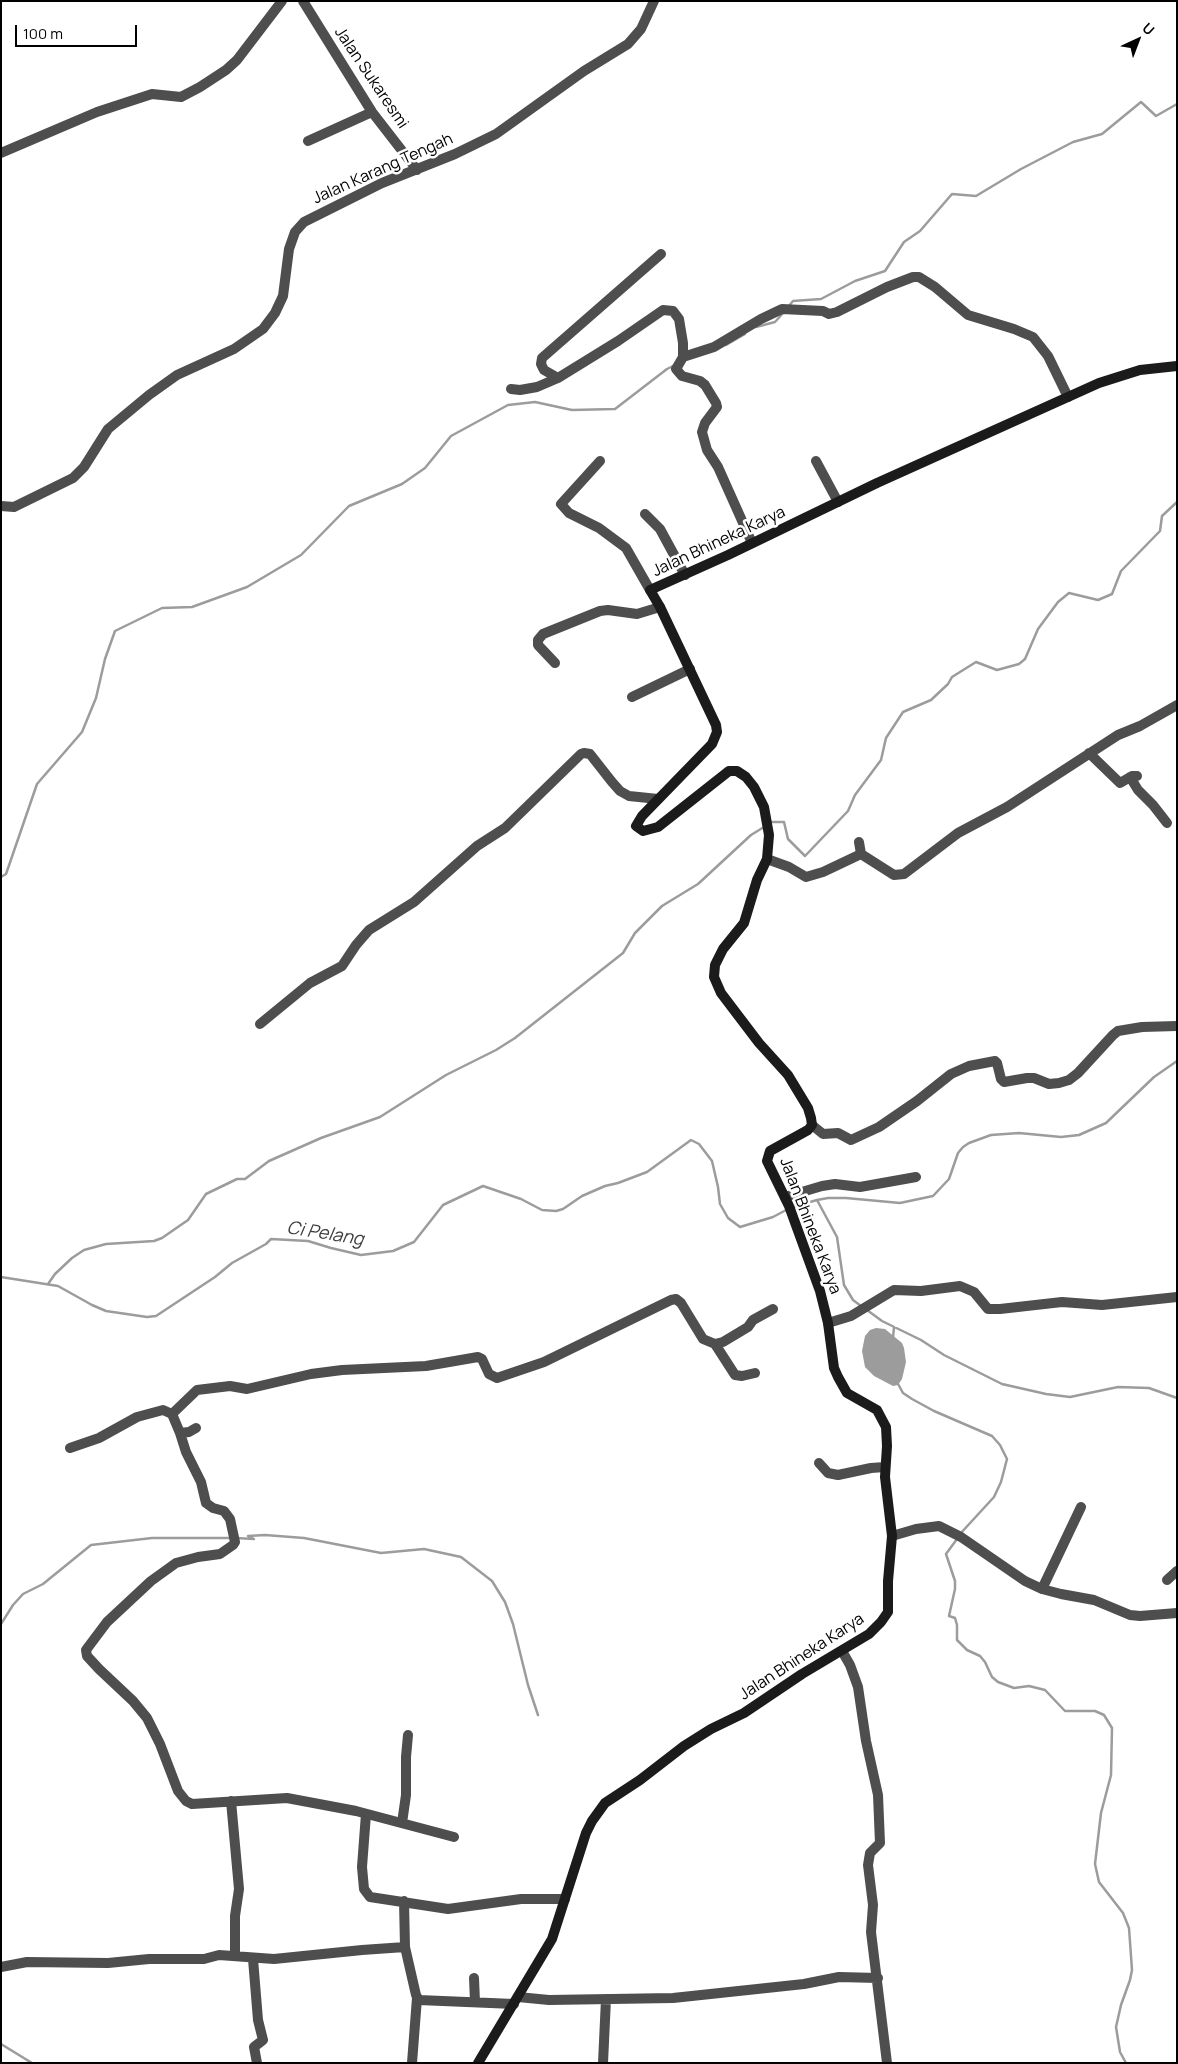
<!DOCTYPE html>
<style>
body{margin:0}
#map{position:relative;width:1178px;height:2064px;overflow:hidden;background:#fff;font-family:Manrope,sans-serif}
canvas{display:block}
.frame{position:absolute;inset:0;border:2px solid #000;pointer-events:none}
.north{position:absolute;left:1113px;top:15px;width:50px;height:50px;-webkit-text-stroke:4px #fff;paint-order:stroke;rotate:43deg;font-size:14px;font-weight:700;line-height:20px;text-align:center;color:#000}
.north::after{content:'';display:block;margin:auto;width:18px;height:22px;background:#000;clip-path:polygon(50% 0,100% 100%,50% 72%,0 100%)}
.scale{position:absolute;left:15px;top:25px;width:122px;height:22px;box-sizing:border-box;border:2px solid #000;border-top:0;padding-left:6px;font-size:15px;line-height:18px;white-space:nowrap;color:#000;-webkit-text-stroke:4px #fff;paint-order:stroke}
</style>
<div id="map">
<canvas width="1178" height="2064"></canvas>
<div class="frame"></div>
<div class="north">U</div>
<div class="scale">100 m</div>
</div>
<script>
const ctx = document.querySelector('canvas').getContext('2d');
ctx.lineJoin = 'round';
function paint(path, color) {
  ctx.fillStyle = color;
  ctx.fill(path, 'evenodd');
}
function toPath(rows) {
  const path = new Path2D();
  for (const r of rows) {
    path.moveTo(r[0], r[1]);
    for (let i = 2; i < r.length; i += 2) path.lineTo(r[i], r[i + 1]);
  }
  return path;
}
function strokePath(path, color, width, dash) {
  ctx.strokeStyle = color;
  ctx.lineWidth = width;
  ctx.lineCap = dash ? 'butt' : 'round';
  ctx.setLineDash(dash || []);
  ctx.stroke(path);
}
function label(font, color, halo, rows, align = 'center') {
  ctx.font = font + ' Manrope,sans-serif';
  ctx.lineWidth = 5;
  ctx.setLineDash([]);
  ctx.textBaseline = 'middle';
  ctx.strokeStyle = halo;
  ctx.fillStyle = color;
  for (const [text, x, y, turn = 0] of rows) {
    ctx.save();
    ctx.translate(x, y);
    ctx.rotate((+turn || 0) * Math.PI / 180);
    ctx.textAlign = isNaN(turn) ? turn : align;
    if (halo) ctx.strokeText(text, 0, 0);
    ctx.fillText(text, 0, 0);
    ctx.restore();
  }
}
paint(toPath([
 [876,1328,885,1329,902,1343,904,1348,906,1362,902,1379,898,1385,893,1386,874,1376,865,1367,862,1351,865,1336,870,1330]
]), '#9c9c9c');
strokePath(toPath([
 [788,307,793,301,821,299,855,281,885,271,904,242,920,231,952,194,976,196,1021,169,1073,142,1102,134,1141,102,1156,116,1177,104],
 [756,327,775,322,783,313],
 [726,345,745,334],
 [771,822,784,822,788,839,805,856,848,811,855,795,881,760,886,738,903,712,931,700,948,684,952,677,976,662,997,670,1019,664,1025,659,1038,629,1058,602,1069,593,1098,600,1112,594,1121,571,1160,531,1162,516,1177,502],
 [1,877,6,874,37,784,82,732,96,698,105,659,115,631,162,608,192,607,247,587,301,555,349,506,402,484,425,468,451,436,508,405,535,402,572,410,615,409,667,369,675,365],
 [817,1200,828,1198,846,1198,900,1203,933,1196,949,1179,958,1153,963,1147,969,1143,991,1135,1019,1133,1061,1137,1079,1135,1106,1123,1154,1077,1177,1061],
 [793,1207,817,1200,837,1237,844,1285,853,1300,861,1306],
 [1,1277,58,1286,92,1305,106,1311,147,1317,156,1316,215,1277,232,1263,266,1244,271,1239,308,1241,331,1248,361,1255,393,1251,414,1242,443,1205,483,1186,521,1199,542,1210,556,1211,563,1209,582,1196,605,1186,618,1183,647,1172,691,1140,699,1144,712,1161,718,1187,720,1204,728,1218,740,1227,773,1217,788,1209],
 [48,1284,55,1274,72,1258,84,1250,106,1244,154,1241,162,1238,188,1220,206,1194,237,1179,245,1179,269,1161,321,1138,380,1117,446,1075,496,1050,515,1038,623,953,635,933,662,906,698,884,751,835,764,827],
 [867,1310,882,1321,921,1340,944,1355,1002,1384,1046,1394,1070,1397,1118,1387,1149,1388,1177,1398],
 [893,1338,894,1327],
 [897,1382,903,1393,912,1399,934,1411,992,1436,1000,1445,1007,1459,1001,1482,994,1497,960,1534],
 [236,1538,254,1539,248,1536,265,1535,304,1538,381,1553,424,1549,461,1557,492,1581,505,1602,513,1624,528,1685,538,1715],
 [957,1539,946,1554,955,1581,955,1589,949,1616,955,1618,957,1625,957,1640,967,1650,980,1656,985,1662,992,1677,998,1682,1014,1688,1029,1686,1045,1690,1065,1711,1095,1711,1104,1715,1112,1728,1111,1775,1101,1813,1095,1864,1099,1882,1123,1913,1129,1928,1132,1970,1130,1980,1121,2005,1116,2027,1120,2052,1126,2063],
 [1,1624,13,1605,23,1594,43,1584,91,1545,152,1538,231,1538],
 [1,2044,32,2063]
]), '#9c9c9c', 2.5);
strokePath(toPath([
 [303,1,372,112,417,170],
 [308,141,372,112],
 [1,153,97,112,152,94,181,97,200,87,226,70,237,60,282,1],
 [683,357,714,347,761,319,782,309,823,311,829,314,837,312,887,287,913,277,919,277,935,287,968,315,1014,329,1033,337,1048,356,1068,397],
 [558,378,544,370,541,364,542,358,661,254],
 [511,389,520,390,537,387,558,378,618,341,663,310,673,311,679,319,683,343,683,357,676,369,682,376,700,381,705,385,716,403,717,407,705,423,702,432,707,450,718,467,752,543],
 [600,461,561,504,569,513,599,528,626,548,650,590],
 [816,461,838,502],
 [1,506,14,507,73,478,84,467,108,429,149,395,177,375,234,349,263,329,275,313,283,296,289,249,295,232,304,222,382,183,455,154,496,134,584,71,628,44,641,29,654,1],
 [645,514,660,529,685,575],
 [555,663,538,645,538,640,543,634,600,611,608,610,637,614,660,607],
 [632,697,690,669],
 [1089,753,1120,783,1132,776,1137,776],
 [1130,777,1138,790,1153,805,1167,823],
 [859,842,861,854,894,875,904,874,958,833,1007,807,1118,735,1140,726,1177,705],
 [767,859,789,867,806,877,823,872,861,854],
 [260,1024,310,983,342,966,356,945,369,930,414,902,477,846,505,828,581,754,584,753,590,754,612,782,620,791,629,796,658,799],
 [812,1125,823,1134,838,1133,851,1140,879,1127,917,1101,951,1074,969,1066,995,1061,997,1063,1001,1079,1004,1082,1027,1078,1034,1078,1049,1084,1059,1083,1069,1080,1078,1073,1113,1035,1118,1031,1142,1027,1177,1026],
 [785,1197,822,1186,835,1184,860,1187,916,1177],
 [828,1323,851,1316,894,1290,921,1291,960,1286,974,1292,988,1309,1000,1309,1062,1302,1102,1305,1177,1297],
 [715,1344,735,1375,742,1376,755,1373],
 [172,1414,180,1433,189,1432,196,1428],
 [180,1433,186,1452,201,1482,206,1503,213,1508,224,1511,230,1519,235,1542,233,1545,220,1554,198,1557,176,1563,151,1581,107,1622,86,1650,87,1656,99,1669,133,1701,147,1718,160,1744,178,1791,186,1801,192,1804,287,1798,356,1811,454,1837],
 [70,1448,99,1438,137,1417,163,1410,172,1414,197,1390,230,1386,247,1389,311,1374,342,1370,426,1366,478,1357,482,1359,489,1374,497,1378,544,1362,671,1300,676,1299,681,1303,703,1339,715,1344,723,1342,748,1327,753,1320,773,1309],
 [819,1463,828,1473,838,1475,871,1468,885,1467],
 [892,1536,916,1529,939,1526,961,1537,1025,1581,1042,1589,1061,1594,1094,1600,1130,1615,1140,1616,1177,1613],
 [1167,1580,1177,1571],
 [1042,1589,1081,1507],
 [842,1651,850,1665,858,1687,866,1741,878,1795,880,1843,870,1853,868,1865,873,1905,871,1932,887,2063],
 [231,1801,239,1889,235,1916,235,1956],
 [366,1814,362,1867,364,1889,370,1897,448,1909,521,1899,565,1899],
 [402,1823,406,1795,406,1757,408,1735],
 [404,1901,405,1947],
 [253,1959,258,2020,263,2040,254,2047,257,2063],
 [1,1967,27,1962,108,1963,149,1959,204,1959,219,1955,274,1959,362,1950,405,1947,416,1995,419,2000,514,2004],
 [474,1978,475,2002],
 [518,1997,549,2000,673,1998,804,1984,839,1977,878,1978],
 [412,2063,417,1998],
 [603,2063,606,1999]
]), '#4e4e4e', 10);
strokePath(toPath([
 [478,2063,552,1939,586,1833,592,1821,605,1803,640,1780,684,1746,711,1729,744,1713,802,1674,869,1634,881,1622,888,1612,888,1581,892,1536,885,1477,887,1446,886,1427,877,1410,847,1393,838,1377,834,1368,828,1323,820,1291,789,1206,767,1161,770,1151,808,1130,812,1125,811,1118,808,1108,788,1075,759,1043,721,993,714,977,715,965,723,949,744,923,757,880,767,859,769,835,764,807,754,787,746,777,737,771,729,771,658,827,643,831,636,826,642,816,712,744,717,732,716,725,660,607,650,590,728,555,877,483,1099,383,1140,370,1177,366]
]), '#1b1b1b', 10);
label('16px', '#000', '#fff', [
 ["Jalan Sukaresmi",371,78,56],
 ["Jalan Karang Tengah",383,169,-24],
 ["Jalan Bhineka Karya",719,542,-25],
 ["Jalan Bhineka Karya",810,1226,69],
 ["Jalan Bhineka Karya",802,1657,-33]
]);
label('italic 18px', '#3d3d3d', '#fff', [
 ["Ci Pelang",325,1234,9]
]);
</script>
